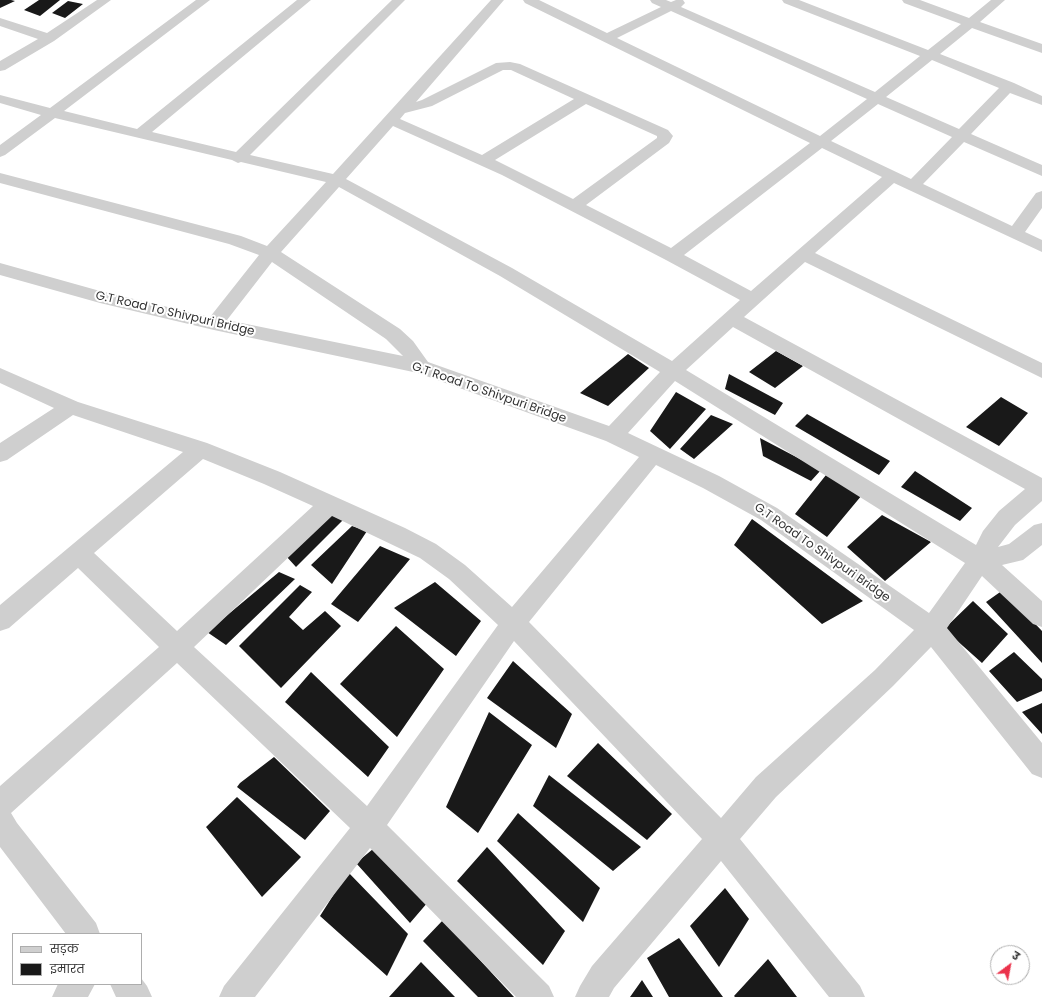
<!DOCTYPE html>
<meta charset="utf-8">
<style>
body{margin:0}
#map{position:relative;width:1042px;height:997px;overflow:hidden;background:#fff;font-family:Poppins,"Noto Sans Devanagari",sans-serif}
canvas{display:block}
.legend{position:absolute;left:12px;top:933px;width:130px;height:52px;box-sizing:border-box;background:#fff;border:1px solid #adadad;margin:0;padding:5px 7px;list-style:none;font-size:12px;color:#323232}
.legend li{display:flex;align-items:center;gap:8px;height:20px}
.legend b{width:20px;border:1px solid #adadad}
.north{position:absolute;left:990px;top:945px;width:40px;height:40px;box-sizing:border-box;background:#fff;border:1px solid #adadad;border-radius:50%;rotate:32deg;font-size:11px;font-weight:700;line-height:16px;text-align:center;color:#323232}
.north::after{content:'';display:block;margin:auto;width:14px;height:18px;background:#eb324b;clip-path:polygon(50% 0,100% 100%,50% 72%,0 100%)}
</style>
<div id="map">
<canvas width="1042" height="997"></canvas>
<ul class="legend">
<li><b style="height:5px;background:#cfcfcf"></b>सड़क</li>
<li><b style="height:11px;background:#191919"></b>इमारत</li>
</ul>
<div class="north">उ</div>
</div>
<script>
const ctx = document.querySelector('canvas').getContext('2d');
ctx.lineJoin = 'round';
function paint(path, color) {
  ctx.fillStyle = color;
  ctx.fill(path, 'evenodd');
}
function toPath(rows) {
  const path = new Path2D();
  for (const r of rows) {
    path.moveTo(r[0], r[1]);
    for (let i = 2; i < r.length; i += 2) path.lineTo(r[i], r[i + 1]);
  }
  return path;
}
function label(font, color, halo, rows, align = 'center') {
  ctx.font = font + ' Poppins,sans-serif';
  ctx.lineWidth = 4;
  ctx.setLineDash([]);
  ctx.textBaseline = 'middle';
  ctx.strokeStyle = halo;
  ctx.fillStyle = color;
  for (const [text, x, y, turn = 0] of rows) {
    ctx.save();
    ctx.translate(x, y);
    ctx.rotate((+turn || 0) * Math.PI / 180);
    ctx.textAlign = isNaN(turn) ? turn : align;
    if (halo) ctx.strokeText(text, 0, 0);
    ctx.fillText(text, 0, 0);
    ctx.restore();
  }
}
paint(toPath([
 [0,0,11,0,15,1,0,8],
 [39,0,60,0,40,16,24,10],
 [68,1,83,4,65,18,52,13],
 [776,351,803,366,775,388,749,372],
 [628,354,649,368,608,406,580,393],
 [729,374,783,403,775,415,725,389],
 [676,392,706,409,670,449,650,431],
 [1001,397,1028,413,999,446,966,427],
 [807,414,890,461,879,475,795,426],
 [711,415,733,424,694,459,680,449],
 [760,438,821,470,811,481,763,456],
 [915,471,972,508,960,521,901,487],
 [826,475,862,495,827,537,795,514],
 [328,513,344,519,296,567,286,556],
 [882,515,931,542,885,581,847,547],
 [752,519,863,601,822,624,734,545],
 [352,526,367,531,332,584,311,565],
 [380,546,410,559,358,622,331,604],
 [279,572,295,579,226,645,207,632],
 [435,582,481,621,456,656,394,608],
 [300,585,312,592,289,617,303,630,325,611,341,626,281,688,239,646],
 [1003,590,1042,631,1042,663,986,602],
 [973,601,1008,634,982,663,944,629],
 [396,626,444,669,397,737,340,684],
 [1014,652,1042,679,1042,691,1017,702,989,671],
 [513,661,572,714,556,748,487,698],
 [311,672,389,747,368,777,285,702],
 [1042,703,1042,734,1022,712],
 [489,712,532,745,478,833,446,807],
 [598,743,672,814,647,840,567,776],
 [274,757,330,811,305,840,237,787,240,783],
 [549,775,641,847,613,871,533,806],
 [237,797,301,857,262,897,206,827],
 [518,813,600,888,583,922,497,841],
 [487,847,565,931,543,965,457,881],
 [373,849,428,902,410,923,356,863],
 [348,872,408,934,387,976,320,916],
 [725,888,749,919,719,967,690,926],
 [443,920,514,997,478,997,423,941],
 [679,938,723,997,669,997,647,958],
 [768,959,797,997,735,997,734,996],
 [421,962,455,997,389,997],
 [642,980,653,997,630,997]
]), '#191919');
paint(toPath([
 [97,0,111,0,54,41,5,70,0,71,0,61,38,39,0,26,0,18,47,33,97,0],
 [196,0,210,0,64,111,137,129,297,0,311,0,152,132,236,152,392,0,405,0,250,155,333,174,491,0,504,0,416,102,422,100,496,63,510,62,520,64,668,130,673,136,669,143,586,205,671,248,810,143,525,3,523,0,539,0,607,33,661,7,652,3,650,0,666,0,671,2,676,0,683,0,685,3,681,7,875,92,920,56,784,3,782,0,799,0,928,50,961,24,904,3,902,0,920,0,969,18,991,0,1005,0,980,22,1042,44,1042,53,972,28,940,54,1014,83,1042,96,1042,105,1010,93,971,134,1042,165,1042,176,964,142,923,184,1012,226,1036,193,1042,191,1042,208,1025,232,1042,240,1042,252,894,183,815,253,1042,363,1042,378,805,262,744,317,1042,478,1042,501,1015,525,998,547,1009,544,1034,525,1042,523,1042,545,1023,560,1002,565,1042,601,1042,627,1033,624,982,576,947,628,1042,743,1042,778,1032,774,931,647,893,686,776,797,740,839,860,986,865,997,829,997,721,861,614,988,609,997,575,997,580,986,592,966,702,839,514,641,387,825,549,986,554,997,516,997,370,848,255,997,219,997,224,986,350,828,177,663,11,813,17,823,96,923,100,934,66,934,0,847,0,786,159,647,78,568,9,628,0,631,0,605,183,452,73,415,7,460,0,462,0,443,54,408,0,383,0,368,78,402,207,443,280,472,405,528,436,544,465,565,512,607,639,457,606,441,418,373,214,330,100,303,0,275,0,263,100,291,210,317,259,255,229,244,0,183,0,173,241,236,267,246,326,182,241,162,238,163,232,160,55,118,5,155,0,157,0,145,41,115,0,103,0,95,50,108,196,0],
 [671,11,867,99,820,136,617,38,671,11],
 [932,60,999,88,959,129,886,97,932,60],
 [503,70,511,70,574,99,482,155,400,119,405,113,432,106,503,70],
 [586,104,657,136,657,138,573,199,495,160,586,104],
 [878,104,952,137,911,179,831,141,878,104],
 [393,126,502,175,666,260,740,300,672,361,512,268,346,179,393,126],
 [822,148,882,177,751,291,684,255,822,148],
 [339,187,500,276,660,372,609,426,428,362,413,341,400,329,281,252,339,187],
 [272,262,386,339,403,356,227,320,272,262],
 [733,327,1025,489,999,511,983,531,976,545,686,370,733,327],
 [675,381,965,563,929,613,777,508,719,476,628,433,675,381],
 [203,459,264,484,313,506,177,631,94,553,203,459],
 [656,465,703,488,761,520,914,630,875,670,756,777,721,818,529,622,656,465],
 [332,516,420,558,449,579,498,625,367,806,194,647,332,516],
 [141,978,147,986,152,997,116,997,110,984,141,984,141,978],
 [58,984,95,984,88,997,52,997,58,984]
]), '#cfcfcf');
label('12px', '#323232', '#fff', [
 ["G.T Road To Shivpuri Bridge",175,314,13],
 ["G.T Road To Shivpuri Bridge",489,393,19],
 ["G.T Road To Shivpuri Bridge",822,553,35]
]);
</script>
